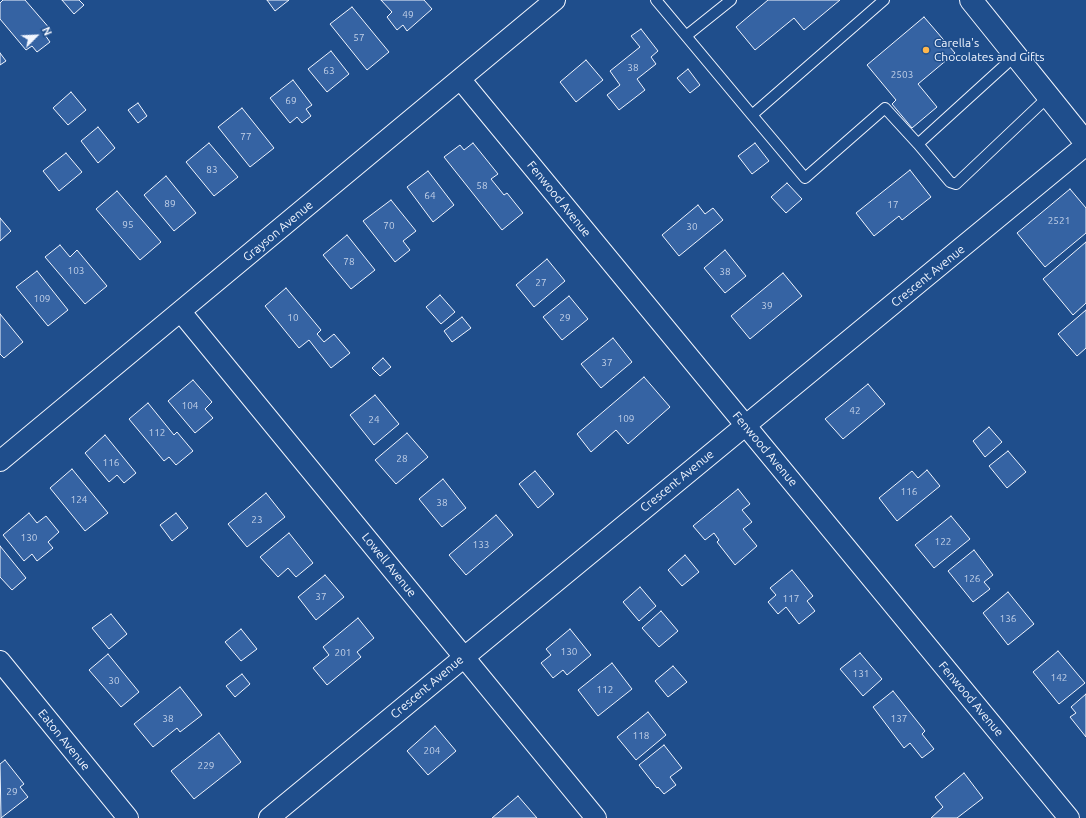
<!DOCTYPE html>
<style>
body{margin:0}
#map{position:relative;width:1086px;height:818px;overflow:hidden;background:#1f4e8c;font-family:Ubuntu,sans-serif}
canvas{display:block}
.north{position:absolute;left:16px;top:16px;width:40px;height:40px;-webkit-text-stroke:3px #1f4e8c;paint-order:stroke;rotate:66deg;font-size:11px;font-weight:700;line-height:16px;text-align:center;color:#f2f6ff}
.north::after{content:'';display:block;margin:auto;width:14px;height:18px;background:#f2f6ff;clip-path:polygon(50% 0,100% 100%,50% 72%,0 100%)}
</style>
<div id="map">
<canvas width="1086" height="818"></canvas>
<div class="north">N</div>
</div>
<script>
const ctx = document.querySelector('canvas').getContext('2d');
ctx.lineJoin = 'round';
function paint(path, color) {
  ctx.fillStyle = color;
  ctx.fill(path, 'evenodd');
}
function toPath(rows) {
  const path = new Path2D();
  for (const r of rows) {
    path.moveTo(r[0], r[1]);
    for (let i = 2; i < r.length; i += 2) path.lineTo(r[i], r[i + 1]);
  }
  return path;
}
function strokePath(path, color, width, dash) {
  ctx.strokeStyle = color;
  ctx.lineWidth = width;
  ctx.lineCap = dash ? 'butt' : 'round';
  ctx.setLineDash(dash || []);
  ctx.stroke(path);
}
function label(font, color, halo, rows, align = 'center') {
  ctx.font = font + ' Ubuntu,sans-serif';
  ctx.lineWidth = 3;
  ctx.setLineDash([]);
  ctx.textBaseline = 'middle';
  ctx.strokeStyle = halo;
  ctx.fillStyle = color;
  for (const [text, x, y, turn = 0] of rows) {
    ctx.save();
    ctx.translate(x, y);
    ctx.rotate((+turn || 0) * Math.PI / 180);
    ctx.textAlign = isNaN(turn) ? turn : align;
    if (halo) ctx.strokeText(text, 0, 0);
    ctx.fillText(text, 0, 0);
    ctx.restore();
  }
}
const building = toPath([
 [3,0,25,0,51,30,45,35,50,42,37,52,32,46,26,50,0,19,0,3,3,0],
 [62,0,79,0,84,5,74,14,62,0],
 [267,0,289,0,275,11,267,0],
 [381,0,424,0,432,9,407,31,403,25,397,30,387,17,392,12,381,0],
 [768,0,840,0,804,30,794,18,755,50,736,27,768,0],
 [352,7,389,52,367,70,330,24,352,7],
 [924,17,955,53,918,84,937,107,912,128,892,104,896,100,867,65,924,17],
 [641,29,658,51,651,57,656,64,637,79,645,90,619,110,607,95,620,85,610,71,640,47,631,36,641,29],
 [331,51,349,74,327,92,308,69,331,51],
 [0,53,6,61,0,65,0,53],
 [586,60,603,80,576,102,560,82,586,60],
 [688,69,700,85,690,93,677,78,688,69],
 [293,80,312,105,306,109,311,116,302,123,297,117,290,123,270,98,293,80],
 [71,92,86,110,68,125,53,108,71,92],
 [138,103,147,116,138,123,128,110,138,103],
 [242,108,274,148,250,167,218,127,242,108],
 [98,127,115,148,98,163,81,141,98,127],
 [209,143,238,177,214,196,186,162,209,143],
 [473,143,498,174,491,179,504,195,507,193,523,213,502,230,444,157,460,145,464,150,473,143],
 [755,143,769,161,752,174,738,156,755,143],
 [66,153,82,172,59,191,43,171,66,153],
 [910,170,931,197,902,220,899,216,874,236,856,213,910,170],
 [428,171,454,205,433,222,407,187,428,171],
 [166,176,196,213,174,231,144,195,166,176],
 [787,183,802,199,786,213,771,197,787,183],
 [1070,189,1086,208,1086,233,1045,267,1017,233,1070,189],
 [117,191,161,242,140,260,96,209,117,191],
 [391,200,416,231,403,241,410,250,395,262,363,221,391,200],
 [698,205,705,214,713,208,723,220,679,256,662,235,698,205],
 [0,218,11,231,0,241,0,218],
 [347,235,375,270,351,289,323,255,347,235],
 [1086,242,1086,303,1073,315,1043,279,1086,242],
 [60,245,70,257,77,250,107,286,85,304,45,257,60,245],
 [725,250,746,276,725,293,704,268,725,250],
 [547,259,565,281,534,307,516,285,547,259],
 [37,271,68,310,48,326,16,287,37,271],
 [783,273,802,296,750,339,731,316,783,273],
 [286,288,321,330,317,334,324,342,334,334,350,353,331,368,309,340,299,348,265,306,286,288],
 [440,295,455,312,441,324,426,307,440,295],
 [569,296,588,319,562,340,543,317,569,296],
 [1086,310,1086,348,1077,356,1058,334,1086,310],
 [0,314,23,342,4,358,0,354,0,314],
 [462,317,471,328,452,342,444,331,462,317],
 [613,338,632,362,601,388,581,364,613,338],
 [383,358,391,367,380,376,372,368,383,358],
 [644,377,670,407,628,444,616,430,591,452,577,434,644,377],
 [193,380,212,402,205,409,213,418,195,433,168,401,193,380],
 [868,384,885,404,843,439,825,419,868,384],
 [375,395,399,424,374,445,350,415,375,395],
 [148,403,174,435,177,432,193,451,176,465,169,457,164,461,129,419,148,403],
 [989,427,1002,442,985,457,973,441,989,427],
 [407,433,428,457,396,484,375,460,407,433],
 [105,435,136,473,124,483,117,475,109,482,85,453,105,435],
 [1008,451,1026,472,1007,488,989,466,1008,451],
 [72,469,108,513,85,531,50,488,72,469],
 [927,470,940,486,897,521,879,498,912,471,918,478,927,470],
 [535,471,554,494,538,508,519,484,535,471],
 [443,479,466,508,442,527,419,499,443,479],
 [738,489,750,504,742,510,752,522,743,529,757,546,735,565,717,542,719,540,714,533,705,540,693,526,738,489],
 [266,493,285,517,247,547,228,524,266,493],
 [29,513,37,523,46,516,59,532,48,542,53,548,37,561,32,554,24,561,3,535,29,513],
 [176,513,188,528,172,541,160,525,176,513],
 [496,515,513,535,466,575,449,555,496,515],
 [951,516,970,539,934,568,915,545,951,516],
 [289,533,313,563,296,577,288,568,278,577,260,557,289,533],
 [0,546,26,578,12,590,0,577,0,546],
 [974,550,993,575,984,582,990,589,973,602,948,571,974,550],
 [685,555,699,572,682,586,668,570,685,555],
 [792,570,813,596,807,601,815,611,799,624,786,607,778,614,768,602,776,595,770,588,792,570],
 [325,575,344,597,316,620,298,597,325,575],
 [640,587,656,606,639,621,623,602,640,587],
 [1008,592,1034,624,1008,645,983,613,1008,592],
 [661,611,678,631,659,647,642,628,661,611],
 [111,614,127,634,109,649,92,628,111,614],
 [358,618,374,638,357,652,361,657,327,685,313,668,329,655,323,647,358,618],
 [241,629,257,649,241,661,225,642,241,629],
 [570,629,591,655,567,675,563,670,553,678,541,663,551,655,546,649,570,629],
 [1058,651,1085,683,1059,704,1033,672,1058,651],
 [860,653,882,679,863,696,840,669,860,653],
 [108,654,139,692,121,707,89,670,108,654],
 [612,663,632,689,598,716,578,690,612,663],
 [673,666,687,682,668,697,655,681,673,666],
 [242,674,250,684,235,697,226,686,242,674],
 [180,687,202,715,180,732,177,728,153,747,134,724,180,687],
 [893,691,925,731,922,734,934,749,922,758,910,743,904,748,873,707,893,691],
 [1086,694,1086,737,1070,717,1076,713,1071,707,1086,694],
 [648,712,666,735,636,760,617,737,648,712],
 [435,726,456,751,428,775,407,751,435,726],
 [219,733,241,762,194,799,171,771,219,733],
 [664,745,682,768,670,777,676,785,664,794,658,787,657,788,639,765,664,745],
 [5,760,24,784,20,787,28,797,1,818,0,764,5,760],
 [964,773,983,798,957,818,931,818,943,807,935,797,964,773],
 [518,796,537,818,492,818,518,796]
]);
paint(building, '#3563a3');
strokePath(building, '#f2f6ff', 1);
const service = toPath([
 [656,0,752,115,884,0],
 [686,36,731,0],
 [752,115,805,178,885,108,918,144,1016,55],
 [918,144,950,182,956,184,1049,96]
]);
const minor = toPath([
 [461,80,1069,818],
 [181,312,596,818],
 [0,461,555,0],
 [0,661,128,818],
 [269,818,1086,145]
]);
const primary = toPath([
 [971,0,1086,143]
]);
strokePath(service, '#f2f6ff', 12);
strokePath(minor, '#f2f6ff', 22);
strokePath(primary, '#f2f6ff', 24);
strokePath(service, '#1f4e8c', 10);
strokePath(minor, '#1f4e8c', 20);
strokePath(primary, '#1f4e8c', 22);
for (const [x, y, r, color] of [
 [926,50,4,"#ffb74d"]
]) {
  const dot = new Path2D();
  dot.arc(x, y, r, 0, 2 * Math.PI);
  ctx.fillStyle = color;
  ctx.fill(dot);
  strokePath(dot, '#1f4e8c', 1.5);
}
label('10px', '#c3d1e8', null, [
 ["49",408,15],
 ["57",359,38],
 ["38",633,68],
 ["63",329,71],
 ["2503",902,75],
 ["69",291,101],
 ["77",246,137],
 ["83",212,170],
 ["58",482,186],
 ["64",430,196],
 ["89",170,204],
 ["17",893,205],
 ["2521",1059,221],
 ["95",128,225],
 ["70",389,226],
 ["30",692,227],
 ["78",349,262],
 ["103",76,271],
 ["38",725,272],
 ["27",541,283],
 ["109",42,299],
 ["39",767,306],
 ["10",293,318],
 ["29",565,318],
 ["37",607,363],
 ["104",190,406],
 ["42",855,411],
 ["109",626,419],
 ["24",374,420],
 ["112",157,433],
 ["28",402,459],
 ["116",111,463],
 ["116",909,492],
 ["124",79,500],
 ["38",442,503],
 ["23",257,520],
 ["130",29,538],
 ["122",943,542],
 ["133",481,545],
 ["126",972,579],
 ["37",321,597],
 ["117",791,599],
 ["136",1008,619],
 ["130",569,652],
 ["201",343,653],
 ["131",861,674],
 ["142",1059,678],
 ["30",114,681],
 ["112",605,690],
 ["38",168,719],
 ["137",899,719],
 ["118",641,736],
 ["204",432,751],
 ["229",206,766],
 ["29",12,792]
]);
label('12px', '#f2f6ff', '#1f4e8c', [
 ["Carella's",934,43],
 ["Chocolates and Gifts",934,57]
], 'left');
label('12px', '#f2f6ff', '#1f4e8c', [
 ["Fenwood Avenue",559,199,51],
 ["Grayson Avenue",278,231,-40],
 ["Crescent Avenue",928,276,-39],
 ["Fenwood Avenue",765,449,50],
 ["Crescent Avenue",677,481,-39],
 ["Lowell Avenue",389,565,51],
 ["Crescent Avenue",427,687,-40],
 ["Fenwood Avenue",971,699,50],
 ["Eaton Avenue",64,740,51]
]);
</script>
